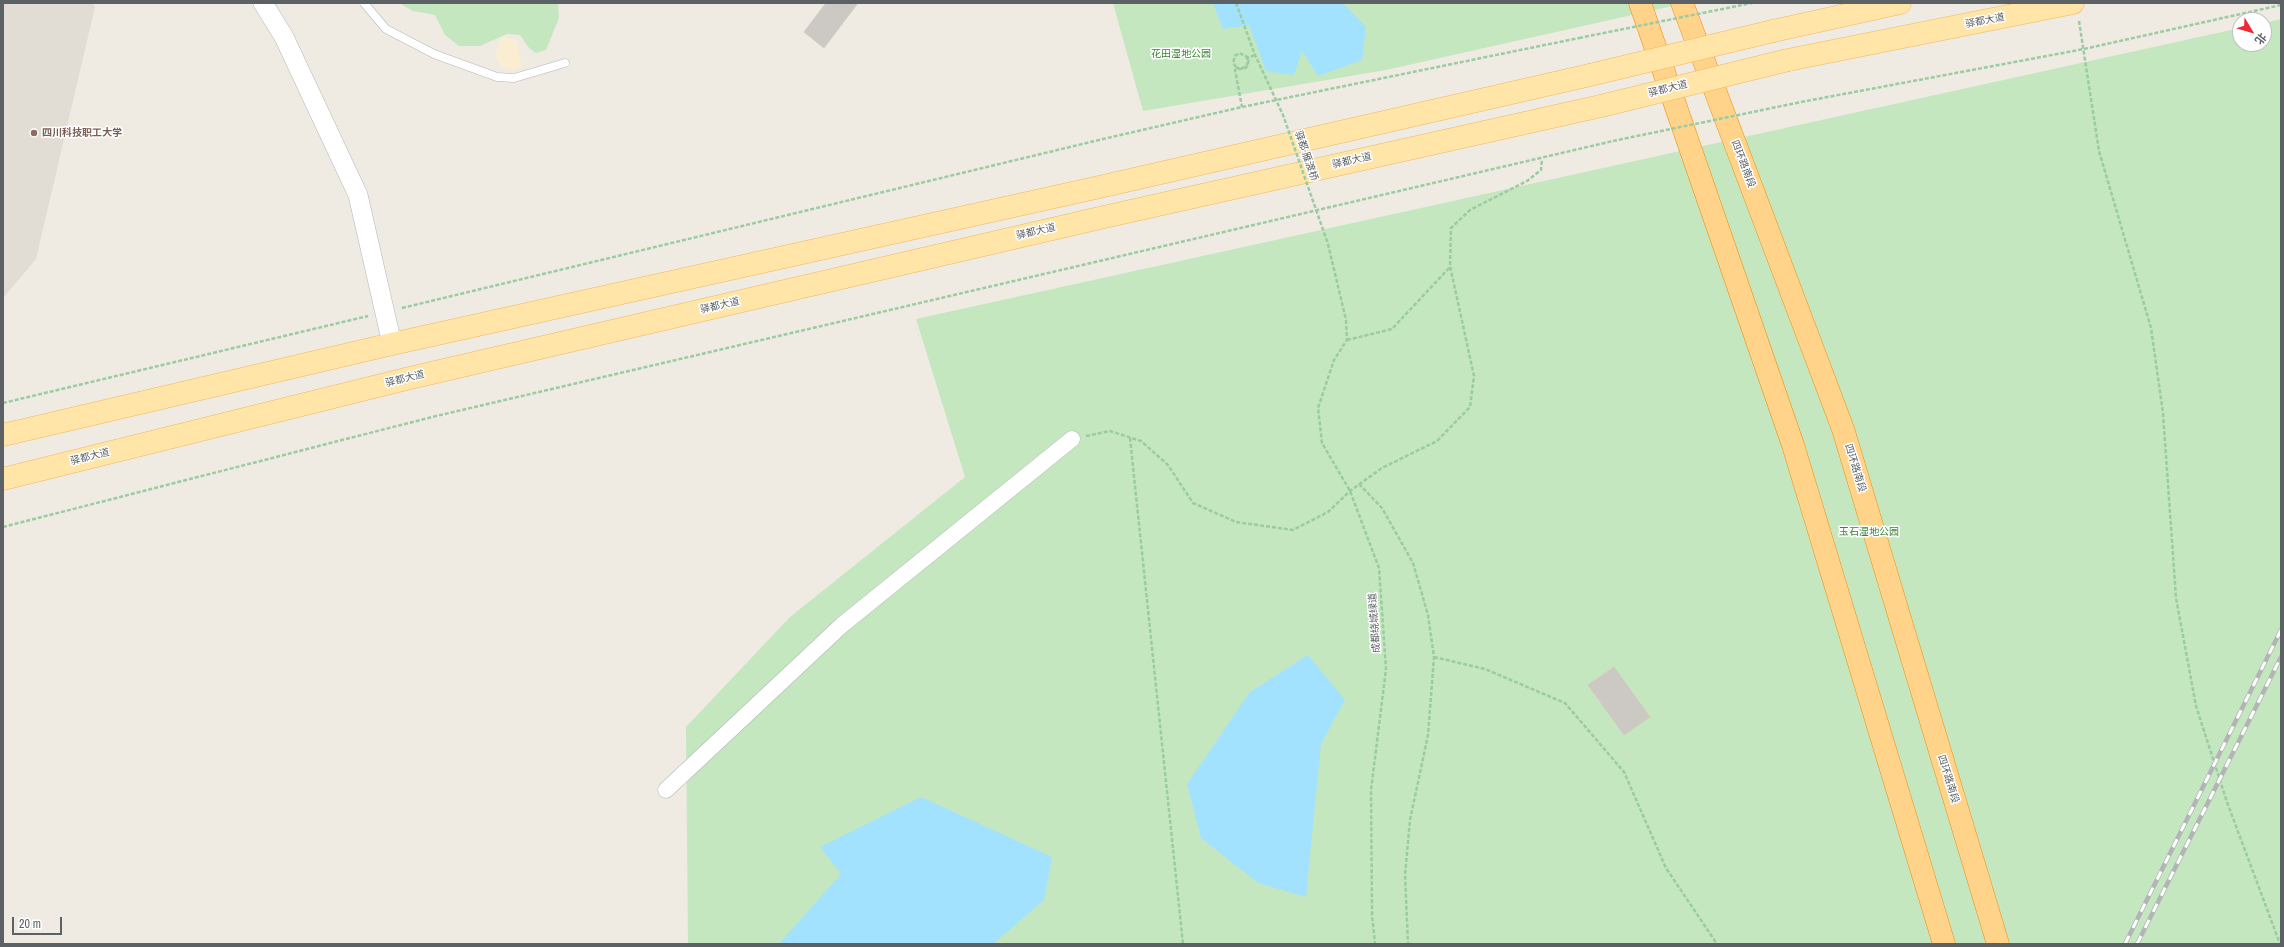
<!DOCTYPE html>
<meta charset="utf-8">
<style>
body{margin:0}
#map{position:relative;width:2284px;height:947px;overflow:hidden;background:#efebe3;font-family:"Archivo Narrow","Noto Sans SC",sans-serif}
canvas{display:block}
.frame{position:absolute;inset:0;border:4px solid #5c6165;pointer-events:none}
.north{position:absolute;left:2232px;top:12px;width:40px;height:40px;box-sizing:border-box;background:#fff;border:1px solid #bec0c1;border-radius:50%;rotate:128deg;font-size:11px;font-weight:700;line-height:16px;text-align:center;color:#5c6165}
.north::after{content:'';display:block;margin:auto;width:14px;height:18px;background:#ee2b33;clip-path:polygon(50% 0,100% 100%,50% 72%,0 100%)}
.scale{position:absolute;left:12px;top:917px;width:50px;height:18px;box-sizing:border-box;border:2px solid #5c6165;border-top:0;padding-left:5px;font-size:12px;line-height:14px;white-space:nowrap;color:#5c6165;-webkit-text-stroke:3px #fff;paint-order:stroke}
</style>
<div id="map">
<canvas width="2284" height="947"></canvas>
<div class="frame"></div>
<div class="north">北</div>
<div class="scale">20 m</div>
</div>
<script>
const ctx = document.querySelector('canvas').getContext('2d');
ctx.lineJoin = 'round';
function paint(path, color) {
  ctx.fillStyle = color;
  ctx.fill(path, 'evenodd');
}
function toPath(rows) {
  const path = new Path2D();
  for (const r of rows) {
    path.moveTo(r[0], r[1]);
    for (let i = 2; i < r.length; i += 2) path.lineTo(r[i], r[i + 1]);
  }
  return path;
}
function strokePath(path, color, width, dash) {
  ctx.strokeStyle = color;
  ctx.lineWidth = width;
  ctx.lineCap = dash ? 'butt' : 'round';
  ctx.setLineDash(dash || []);
  ctx.stroke(path);
}
function label(font, color, halo, rows, align = 'center') {
  ctx.font = font + ' "Archivo Narrow","Noto Sans SC",sans-serif';
  ctx.lineWidth = 3;
  ctx.setLineDash([]);
  ctx.textBaseline = 'middle';
  ctx.strokeStyle = halo;
  ctx.fillStyle = color;
  for (const [text, x, y, turn = 0] of rows) {
    ctx.save();
    ctx.translate(x, y);
    ctx.rotate((+turn || 0) * Math.PI / 180);
    ctx.textAlign = isNaN(turn) ? turn : align;
    if (halo) ctx.strokeText(text, 0, 0);
    ctx.fillText(text, 0, 0);
    ctx.restore();
  }
}
paint(toPath([
 [3,3,93,3,95,7,36,259,3,298]
]), '#e1dcd4');
paint(toPath([
 [399,3,558,3,559,18,546,50,536,53,529,48,520,35,507,34,480,46,459,46,445,35,435,15,413,11],
 [1113,3,1686,3,1386,70,1143,111],
 [2281,19,2281,944,688,944,686,727,790,617,965,477,916,319,2240,28,2240,44,2264,44,2264,23]
]), '#c4e7bf');
paint(toPath([
 [502,36,517,41,522,68,511,69,501,66,495,55]
]), '#fbedd2');
paint(toPath([
 [1213,3,1343,3,1366,27,1362,60,1318,76,1302,51,1294,75,1266,71,1249,25,1223,29],
 [1308,655,1345,700,1321,744,1306,897,1258,883,1201,838,1187,784,1250,692],
 [921,797,1052,857,1044,900,993,944,779,944,841,874,820,847]
]), '#a3e2ff');
const building = toPath([
 [826,3,858,3,824,48,804,32,826,3],
 [1614,667,1650,717,1624,735,1588,685,1614,667]
]);
paint(building, '#ccc8c3');
strokePath(building, '#d3ccc2', 1);
const service = toPath([
 [364,3,386,29,434,54,497,77,514,78,565,63]
]);
const minor = toPath([
 [666,790,842,625,1072,439]
]);
const tertiary = toPath([
 [263,3,284,37,358,195,392,344]
]);
const primary = toPath([
 [1773,31,1900,3],
 [1788,60,2073,3],
 [3,435,392,344,1095,188,1590,75],
 [3,479,410,378,1104,217,1601,106]
]);
const motorway = toPath([
 [1640,3,1793,445,1944,944],
 [1682,3,1843,429,1998,944]
]);
strokePath(service, '#b4b7bb', 9);
strokePath(minor, '#b4b7bb', 17);
strokePath(tertiary, '#b4b7bb', 20);
strokePath(primary, '#f5b556', 23);
strokePath(motorway, '#f28900', 23);
strokePath(toPath([
 [2079,21,2099,151,2151,328,2163,413,2176,598,2196,706,2227,802,2280,944],
 [1236,67,1233,63,1235,56,1239,53,1246,56,1249,60,1246,68,1235,70,1242,107],
 [1801,102,2084,49,2281,5],
 [402,308,1103,139,1242,107,1579,38],
 [1346,320,1347,340,1334,360,1318,408,1322,443,1350,491,1379,568,1386,669,1371,790,1372,915,1375,944],
 [1347,340,1392,329,1450,267],
 [3,403,368,316],
 [1086,436,1110,431,1141,441,1168,465,1193,503,1236,522,1293,530,1328,512,1350,491,1382,468,1437,441,1470,407,1474,376,1450,266,1451,228,1470,210,1527,181,1541,170,1542,159],
 [1130,438,1183,944],
 [1359,484,1382,508,1413,563,1428,615,1434,657,1428,735,1410,820,1405,875,1408,944],
 [3,527,432,417,1613,141],
 [1434,657,1485,669,1565,703,1624,772,1666,868,1717,944]
]), '#9acba2', 2.5, [4, 2]);
strokePath(service, '#fff', 8);
strokePath(minor, '#fff', 16);
strokePath(tertiary, '#fff', 19);
strokePath(primary, '#ffe6a8', 22);
strokePath(motorway, '#ffd38a', 22);
const rail = toPath([
 [2125,944,2281,630],
 [2137,944,2281,657]
]);
strokePath(rail, '#b3b4b5', 4.5);
strokePath(rail, '#fff', 3, [9]);
const primaryBridge = toPath([
 [1590,75,1773,31],
 [1601,106,1788,60]
]);
strokePath(primaryBridge, '#f5b556', 23, []);
strokePath(toPath([
 [1236,3,1255,55,1283,115,1328,244,1346,320],
 [1579,38,1752,3],
 [1236,67,1240,69,1245,67,1248,63,1247,58,1255,55],
 [1613,141,1801,102]
]), '#9acba2', 2.5, [4, 2]);
strokePath(primaryBridge, '#ffe6a8', 22);
for (const [x, y, r, color] of [
 [34,133,4,"#8d6e63"]
]) {
  const dot = new Path2D();
  dot.arc(x, y, r, 0, 2 * Math.PI);
  ctx.fillStyle = color;
  ctx.fill(dot);
  strokePath(dot, '#fff', 1.5);
}
label('10px', '#5c6165', '#fff', [
 ["驿都大道",1985,21,-11],
 ["驿都大道",1668,89,-14],
 ["驿都·雁渡桥",1306,156,71],
 ["驿都大道",1352,161,-13],
 ["四环路南段",1743,164,69],
 ["驿都大道",1036,232,-13],
 ["驿都大道",720,306,-13],
 ["驿都大道",405,379,-14],
 ["驿都大道",90,457,-14],
 ["四环路南段",1855,468,73],
 ["成都绕城绿道",1375,623,-94],
 ["四环路南段",1948,779,73]
]);
label('10px', '#398532', '#fff', [
 ["花田湿地公园",1181,54],
 ["玉石湿地公园",1869,532]
]);
label('bold 10px', '#785e54', '#fff', [
 ["四川科技职工大学",42,133]
], 'left');
</script>
